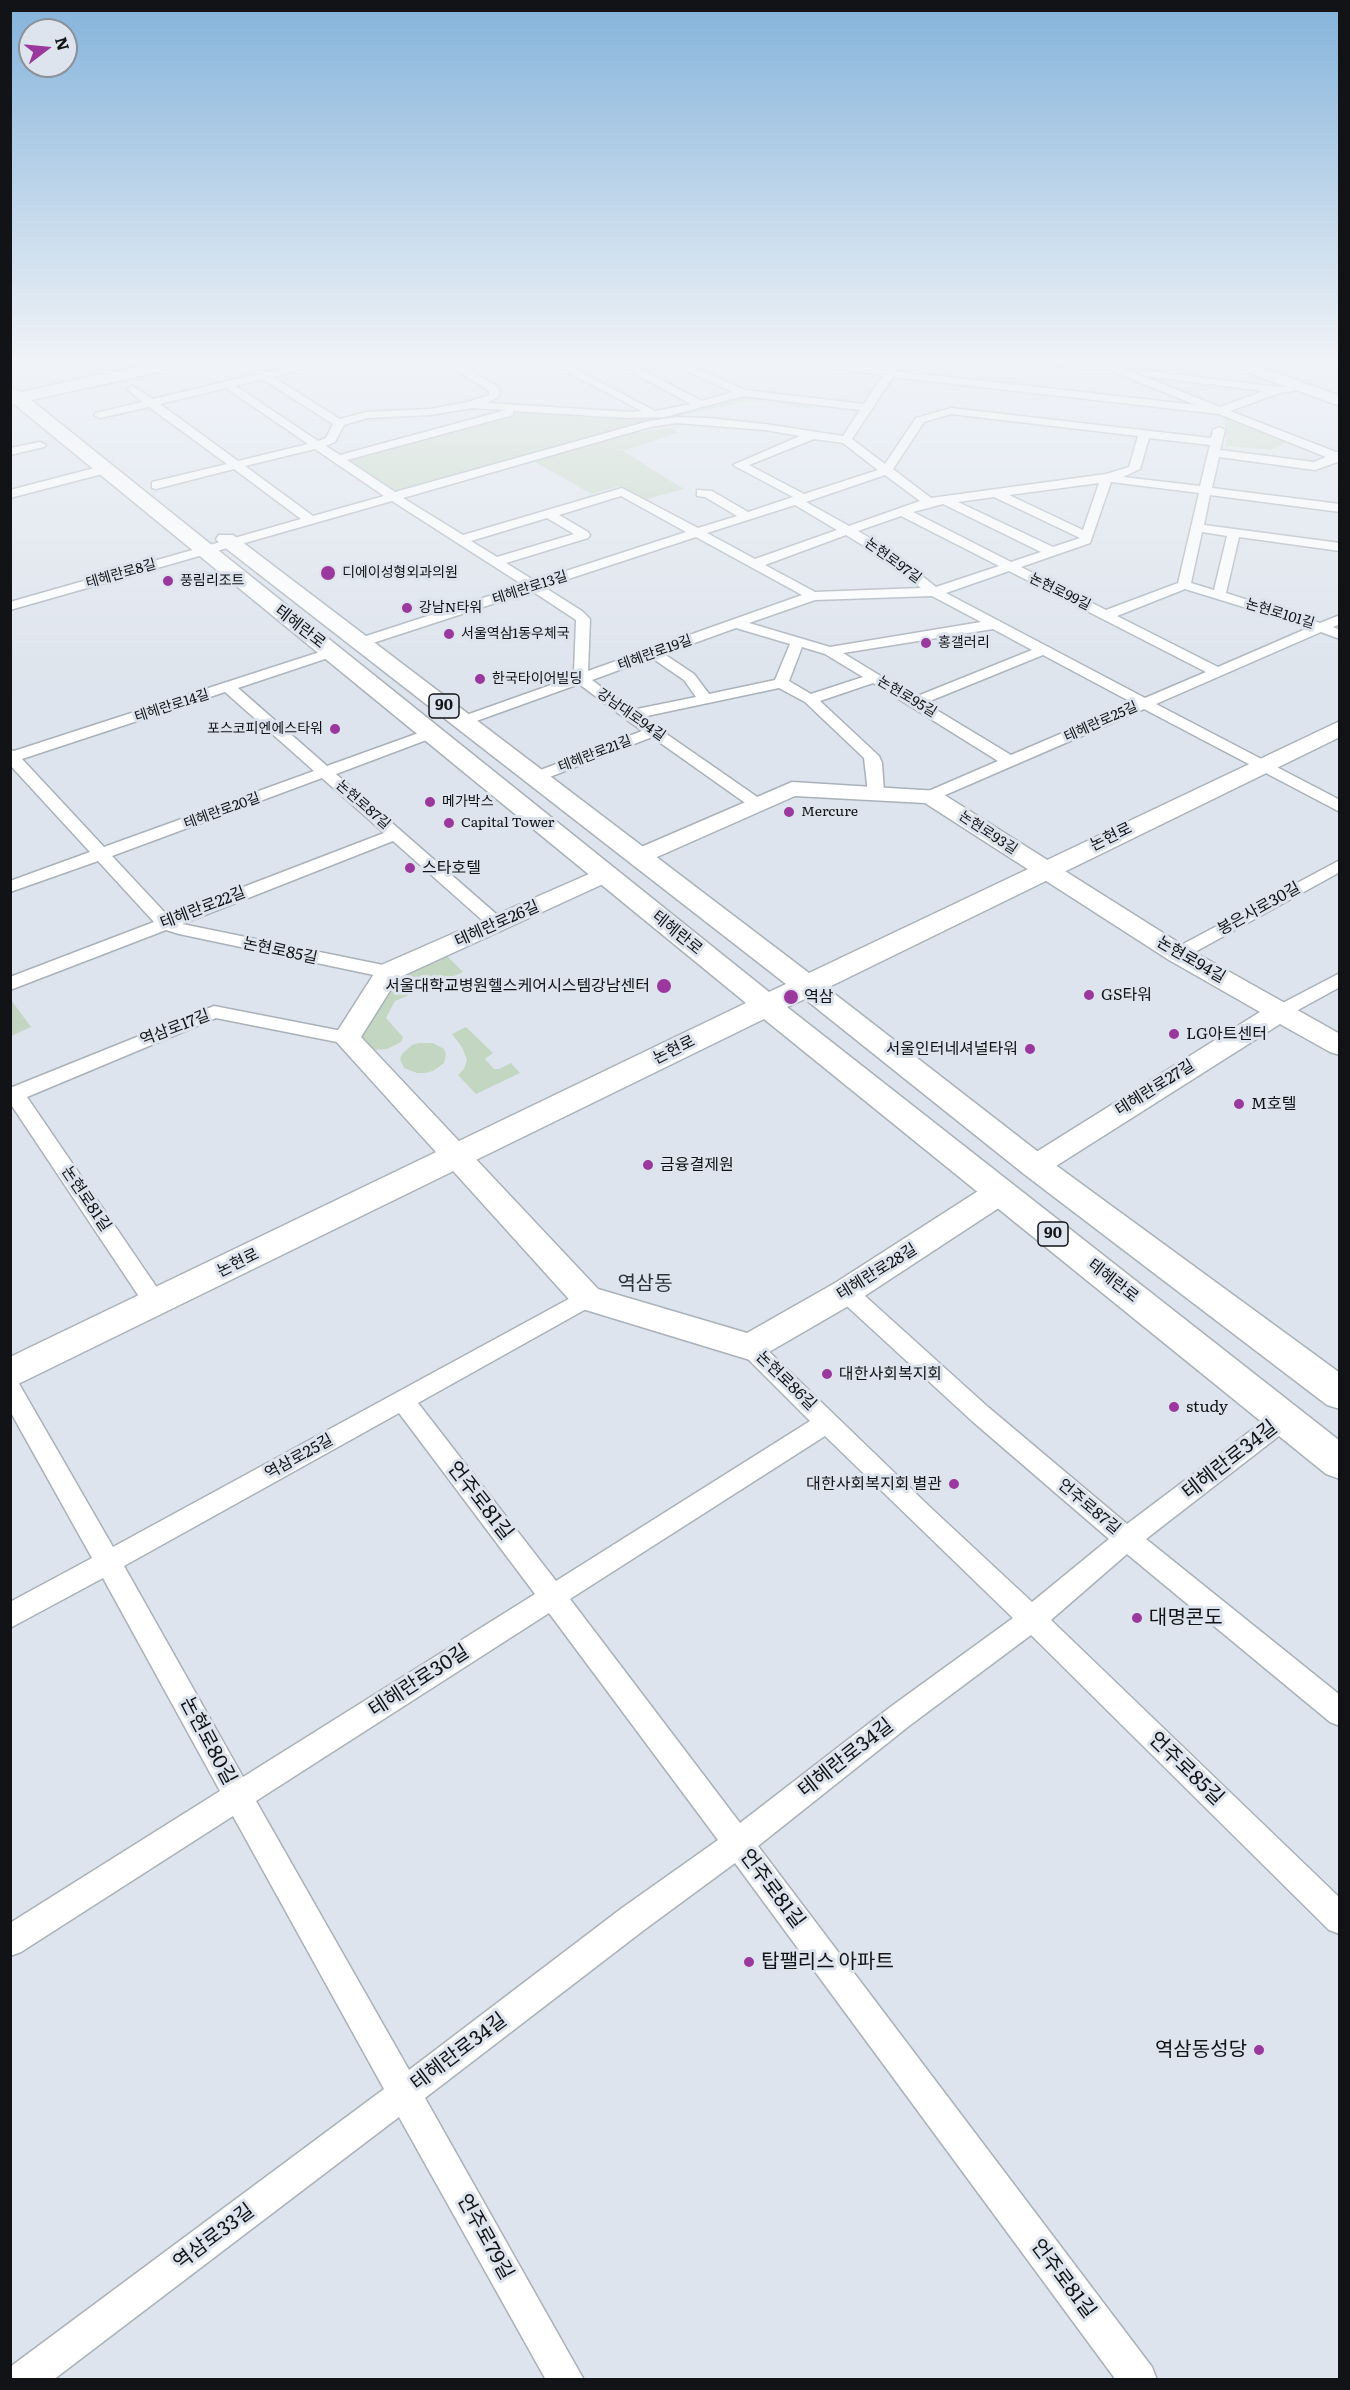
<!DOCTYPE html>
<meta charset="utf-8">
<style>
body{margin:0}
#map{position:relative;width:1350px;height:2390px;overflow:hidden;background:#dde4ed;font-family:Literata,serif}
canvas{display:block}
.frame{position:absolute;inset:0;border:12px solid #111316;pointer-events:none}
.north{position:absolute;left:18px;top:18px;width:60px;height:60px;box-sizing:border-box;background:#dde4ed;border:2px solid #8b9097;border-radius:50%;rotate:74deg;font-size:16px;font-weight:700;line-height:24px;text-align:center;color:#111316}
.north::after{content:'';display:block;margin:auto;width:21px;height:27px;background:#9b389e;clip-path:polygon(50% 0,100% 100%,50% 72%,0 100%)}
</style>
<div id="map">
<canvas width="1350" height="2390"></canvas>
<div class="frame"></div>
<div class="north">N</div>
</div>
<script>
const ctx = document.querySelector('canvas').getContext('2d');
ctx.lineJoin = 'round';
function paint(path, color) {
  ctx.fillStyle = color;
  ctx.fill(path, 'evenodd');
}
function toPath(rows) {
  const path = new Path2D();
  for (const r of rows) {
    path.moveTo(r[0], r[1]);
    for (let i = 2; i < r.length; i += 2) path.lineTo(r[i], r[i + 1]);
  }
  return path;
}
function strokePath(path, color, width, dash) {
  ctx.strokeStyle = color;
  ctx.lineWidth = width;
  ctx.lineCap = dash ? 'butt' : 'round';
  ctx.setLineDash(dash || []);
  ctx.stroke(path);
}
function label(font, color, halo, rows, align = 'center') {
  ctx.font = font + ' Literata,"Noto Sans KR",serif';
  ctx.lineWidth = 6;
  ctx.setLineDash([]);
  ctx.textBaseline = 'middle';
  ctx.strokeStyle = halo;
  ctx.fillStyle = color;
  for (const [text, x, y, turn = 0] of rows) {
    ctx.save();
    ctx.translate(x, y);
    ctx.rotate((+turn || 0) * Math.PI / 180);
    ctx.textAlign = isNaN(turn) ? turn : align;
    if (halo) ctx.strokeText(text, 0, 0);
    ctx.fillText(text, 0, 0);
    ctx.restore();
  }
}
paint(toPath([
 [744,394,815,403,809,409,762,400,748,401,678,416,645,421,395,491,348,459,529,410,632,416],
 [1225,418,1287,442,1271,450,1226,446],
 [671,428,679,432,623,451,684,489,644,500,619,486,592,494,530,459,619,435],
 [439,956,447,956,463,972,395,1001,386,1018,403,1037,401,1042,387,1049,375,1050,361,1035,394,976],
 [11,1000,31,1027,11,1036,10,1036],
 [466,1027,493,1053,485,1059,494,1069,499,1069,511,1063,520,1073,476,1094,458,1075,464,1069,467,1060,462,1047,452,1034],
 [419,1043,433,1043,444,1049,446,1054,444,1063,433,1071,425,1073,417,1073,404,1068,400,1059,402,1054,412,1045]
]), '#c2d6c1');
const street = toPath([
 [323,358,343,358,273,377,340,419,366,412,430,409,468,402,489,395,489,391,437,358,450,358,498,387,500,394,498,397,487,403,630,412,642,411,540,358,554,358,655,411,691,404,605,358,619,358,702,401,733,392,671,364,672,358,682,358,681,361,745,390,864,404,883,375,759,361,754,358,791,358,887,370,894,358,905,358,897,371,1196,405,1106,369,1101,371,1015,361,1010,358,1046,358,1093,364,1082,358,1098,358,1220,407,1264,391,1144,376,1139,373,1144,370,1278,387,1306,385,1306,389,1279,393,1230,411,1336,452,1340,452,1340,461,1315,470,1219,457,1212,488,1340,504,1340,512,1210,495,1204,525,1340,543,1340,551,1239,537,1226,593,1320,623,1340,615,1340,624,1333,627,1340,630,1340,639,1321,632,1156,704,1340,800,1340,812,1144,709,936,799,924,799,922,796,924,793,998,761,873,683,820,701,879,756,882,763,884,793,882,796,876,798,868,793,864,758,805,702,779,688,642,717,763,801,765,804,763,807,751,807,652,737,542,780,530,780,528,777,530,774,642,731,579,684,468,724,458,724,456,721,458,718,576,676,574,672,576,620,532,591,367,645,357,645,355,642,357,639,523,585,392,501,10,610,10,602,301,519,234,469,156,489,152,488,152,482,227,464,149,407,100,418,94,415,96,413,142,402,127,389,132,386,153,399,323,358],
 [893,377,1219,414,1326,457,1314,462,1220,450,1225,430,1219,427,1213,430,1211,438,951,408,916,418,885,464,852,439,893,377],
 [262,379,333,424,326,438,318,441,236,386,262,379],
 [226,388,308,444,238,461,160,404,226,388],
 [743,396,860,410,843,436,765,424,707,418,677,417,649,421,395,492,347,460,513,415,513,411,630,418,665,417,743,396],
 [472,408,506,410,340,455,326,446,335,442,344,425,367,418,430,415,472,408],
 [951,414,1138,436,1129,467,1106,474,931,498,893,469,924,422,951,414],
 [677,423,765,430,800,436,733,465,793,497,748,512,712,491,697,490,697,496,705,497,737,516,698,528,622,488,463,535,403,498,650,427,677,423],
 [1149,438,1210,445,1200,486,1123,477,1140,469,1149,438],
 [814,439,843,443,878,470,804,494,749,465,814,439],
 [315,449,384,496,313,516,245,466,315,449],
 [885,475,920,501,849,526,806,502,885,475],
 [1111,482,1199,493,1178,583,1106,610,1021,567,1090,543,1111,482],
 [1099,483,1083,530,1009,495,1099,483],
 [621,496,686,532,535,581,506,563,588,538,590,535,588,532,559,515,621,496],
 [994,497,1080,538,1053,547,958,502,994,497],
 [943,504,1041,552,1011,562,913,512,943,504],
 [795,505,837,530,755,559,707,533,795,505],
 [901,516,999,566,936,587,887,548,858,531,901,516],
 [547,518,574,534,497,557,471,541,547,518],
 [1202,532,1227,536,1214,590,1191,583,1202,532],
 [846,535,877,554,921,588,815,592,765,565,846,535],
 [696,537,802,595,588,671,590,619,582,611,544,587,696,537],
 [1009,571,1206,672,1145,698,946,593,1009,571],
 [1185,589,1299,624,1308,628,1218,667,1117,616,1185,589],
 [932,596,981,622,830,647,749,623,815,600,932,596],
 [736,628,790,644,775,680,709,694,694,674,664,654,736,628],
 [993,629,1032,650,915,697,843,653,993,629],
 [802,647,825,654,863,677,811,694,789,681,802,647],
 [1043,655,1133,703,1011,755,925,703,1043,655],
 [652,658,684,680,696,697,632,710,592,680,652,658],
 [1240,358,1255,358,1244,363,1240,362,1240,358],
 [40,442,46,445,44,447,10,455,10,448,40,442],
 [106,465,110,466,110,472,10,498,10,490,106,465],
 [332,648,339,652,337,655,238,688,327,766,427,730,437,730,440,733,437,736,336,774,503,920,506,924,503,928,491,928,393,841,182,924,388,966,394,968,397,972,394,976,388,978,179,934,166,930,10,990,10,977,154,922,98,861,10,892,10,881,90,852,10,765,10,750,14,751,332,648],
 [225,692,314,771,104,847,22,759,225,692],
 [322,778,384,833,168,916,112,856,322,778],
 [1340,860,1340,872,1184,958,1172,958,1169,954,1172,950,1340,860],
 [1340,973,1340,987,1287,1016,1280,1018,1273,1016,1271,1012,1273,1008,1340,973],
 [214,1006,347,1032,354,1034,357,1038,354,1042,347,1044,216,1018,27,1097,164,1298,167,1304,164,1310,156,1313,148,1310,10,1103,10,1088,214,1006],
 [846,1284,854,1286,988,1407,1127,1524,1277,1411,1285,1408,1293,1411,1297,1418,1293,1425,1146,1539,1340,1695,1340,1726,1330,1722,1127,1554,1051,1620,1340,1898,1340,1934,1329,1930,1031,1635,909,1726,758,1846,1152,2367,1157,2380,1116,2380,735,1863,644,1930,425,2098,584,2380,546,2380,399,2117,53,2380,10,2380,10,2367,384,2089,233,1816,21,1952,10,1956,10,1923,220,1791,103,1578,10,1628,10,1602,92,1558,10,1411,10,1380,18,1382,113,1547,587,1289,595,1292,598,1298,595,1304,418,1403,556,1581,810,1421,742,1353,739,1347,742,1341,750,1338,758,1341,931,1508,1032,1602,1109,1539,972,1421,838,1298,835,1292,838,1286,846,1284],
 [399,1413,535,1594,243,1777,124,1566,399,1413],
 [825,1436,1013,1618,889,1708,740,1823,570,1599,825,1436],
 [549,1613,718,1840,622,1908,409,2070,256,1801,549,1613]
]);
const secondary = toPath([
 [1214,358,1236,358,1340,396,1340,406,1216,361,1214,358],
 [792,782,938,791,1187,948,1340,1034,1340,1055,1330,1052,1280,1024,1045,1173,1035,1176,1025,1173,1020,1166,1025,1159,1260,1012,1169,960,925,803,795,796,648,861,640,863,632,861,628,856,632,851,792,782],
 [605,867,614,869,617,874,614,879,398,978,361,1037,598,1289,747,1333,835,1283,989,1184,1000,1181,1011,1184,1015,1192,1011,1200,857,1301,762,1356,750,1360,576,1307,333,1038,379,966,605,867]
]);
const primary = toPath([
 [175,358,208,358,200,363,31,400,769,992,786,984,219,543,216,539,219,535,233,535,809,973,1340,721,1340,737,827,988,1046,1158,1340,1373,1340,1409,1327,1405,1024,1174,805,999,787,1007,1340,1441,1340,1479,1326,1474,764,1019,10,1388,10,1357,746,1003,14,404,10,405,10,387,21,392,175,358]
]);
strokePath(street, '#a9b1b9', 3);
strokePath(secondary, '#a9b1b9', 3);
strokePath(primary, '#a9b1b9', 3);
paint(street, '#fff');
paint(secondary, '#fff');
paint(primary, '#fff');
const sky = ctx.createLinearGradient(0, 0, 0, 693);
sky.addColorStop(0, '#84b3db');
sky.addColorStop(0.52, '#f0f3f7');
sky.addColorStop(1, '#f0f3f700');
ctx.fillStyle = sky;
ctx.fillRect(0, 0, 1350, 693);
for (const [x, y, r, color] of [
 [328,573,8,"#9b389e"],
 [168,581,6,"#9b389e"],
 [407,608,6,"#9b389e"],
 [449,634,6,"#9b389e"],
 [926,643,6,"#9b389e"],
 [480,679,6,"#9b389e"],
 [335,729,6,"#9b389e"],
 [430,802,6,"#9b389e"],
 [789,812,6,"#9b389e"],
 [449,823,6,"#9b389e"],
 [410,868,6,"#9b389e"],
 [664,986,8,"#9b389e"],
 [1089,995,6,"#9b389e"],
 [791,997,8,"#9b389e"],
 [1174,1034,6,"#9b389e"],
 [1030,1049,6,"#9b389e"],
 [1239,1104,6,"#9b389e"],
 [648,1165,6,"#9b389e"],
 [827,1374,6,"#9b389e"],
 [1174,1407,6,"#9b389e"],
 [954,1484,6,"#9b389e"],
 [1137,1618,6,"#9b389e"],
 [749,1962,6,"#9b389e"],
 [1259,2050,6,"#9b389e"]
]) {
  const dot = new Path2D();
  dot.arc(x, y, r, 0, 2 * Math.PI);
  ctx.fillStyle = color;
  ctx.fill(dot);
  strokePath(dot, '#dde4ed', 2);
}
label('14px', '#111316', '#dde4ed', [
 ["논현로97길",893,561,36],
 ["테헤란로8길",121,574,-16],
 ["테헤란로13길",530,588,-18],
 ["논현로99길",1060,592,26],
 ["논현로101길",1280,614,17],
 ["테헤란로19길",655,653,-20],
 ["논현로95길",907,697,31],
 ["테헤란로14길",172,706,-18],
 ["강남대로94길",631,715,35],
 ["테헤란로25길",1101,722,-24],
 ["테헤란로21길",595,754,-21],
 ["논현로87길",363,805,41],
 ["테헤란로20길",222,811,-20],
 ["논현로93길",988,833,33]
]);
label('14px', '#111316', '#dde4ed', [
 ["디에이성형외과의원",342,573],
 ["풍림리조트",180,581],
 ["강남N타워",419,608],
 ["서울역삼1동우체국",461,634],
 ["홍갤러리",938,643],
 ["한국타이어빌딩",492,679],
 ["포스코피엔에스타워",323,729,"right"],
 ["메가박스",442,802],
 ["Mercure",801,812],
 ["Capital Tower",461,823]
], 'left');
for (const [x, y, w] of [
 [444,706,30],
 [1053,1234,30]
]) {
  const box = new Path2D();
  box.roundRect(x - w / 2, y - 12, w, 24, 4.5);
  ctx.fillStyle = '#dde4ed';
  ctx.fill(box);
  strokePath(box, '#111316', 1.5);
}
label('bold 15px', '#111316', null, [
 ["90",444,706],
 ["90",1053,1234]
]);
label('16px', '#111316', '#dde4ed', [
 ["테헤란로",300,627,38],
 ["논현로",1111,837,-26],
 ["테헤란로22길",203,908,-21],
 ["봉은사로30길",1259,909,-29],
 ["테헤란로26길",497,924,-24],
 ["테헤란로",677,933,39],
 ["논현로85길",280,951,12],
 ["논현로94길",1191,960,30],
 ["역삼로17길",175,1028,-21],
 ["논현로",674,1050,-26],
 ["테헤란로27길",1155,1088,-32],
 ["논현로81길",86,1199,56],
 ["논현로",238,1263,-26],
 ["테헤란로28길",877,1272,-32],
 ["테헤란로",1113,1281,38],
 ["논현로86길",786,1381,44],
 ["역삼로25길",299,1457,-29],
 ["언주로87길",1089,1507,40]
]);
label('16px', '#111316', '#dde4ed', [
 ["스타호텔",422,868],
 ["서울대학교병원헬스케어시스템강남센터",650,986,"right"],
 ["GS타워",1101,995],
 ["역삼",804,997],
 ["LG아트센터",1186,1034],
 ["서울인터네셔널타워",1018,1049,"right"],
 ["M호텔",1251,1104],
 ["금융결제원",660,1165],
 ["대한사회복지회",839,1374],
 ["study",1186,1407],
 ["대한사회복지회 별관",942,1484,"right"]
], 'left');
label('20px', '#2c3339', '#dde4ed', [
 ["역삼동",645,1284]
]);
label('20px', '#111316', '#dde4ed', [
 ["테헤란로34길",1230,1460,-38],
 ["언주로81길",480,1501,52],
 ["테헤란로30길",419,1681,-33],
 ["논현로80길",208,1741,62],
 ["테헤란로34길",846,1758,-38],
 ["언주로85길",1186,1769,44],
 ["언주로81길",772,1889,53],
 ["테헤란로34길",459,2052,-37],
 ["역삼로33길",214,2237,-37],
 ["언주로79길",485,2237,61],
 ["언주로81길",1063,2279,53]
]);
label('20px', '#111316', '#dde4ed', [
 ["대명콘도",1149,1618],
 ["탑팰리스 아파트",761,1962],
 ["역삼동성당",1247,2050,"right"]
], 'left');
</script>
